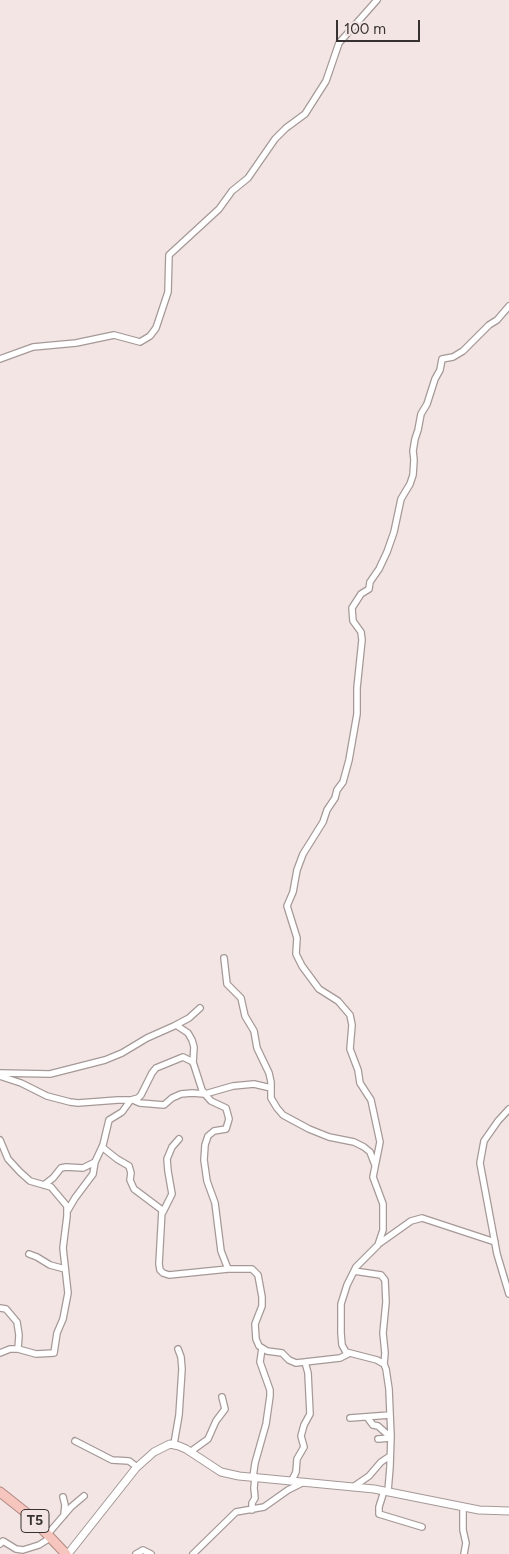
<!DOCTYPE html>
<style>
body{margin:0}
#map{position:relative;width:509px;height:1554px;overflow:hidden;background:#f2e5e3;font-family:Figtree,sans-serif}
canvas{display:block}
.scale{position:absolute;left:336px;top:20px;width:84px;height:22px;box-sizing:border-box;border:2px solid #373231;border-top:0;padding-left:6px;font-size:15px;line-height:18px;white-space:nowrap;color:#373231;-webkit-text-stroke:4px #f2e5e3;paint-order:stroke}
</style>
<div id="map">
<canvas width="509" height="1554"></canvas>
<div class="scale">100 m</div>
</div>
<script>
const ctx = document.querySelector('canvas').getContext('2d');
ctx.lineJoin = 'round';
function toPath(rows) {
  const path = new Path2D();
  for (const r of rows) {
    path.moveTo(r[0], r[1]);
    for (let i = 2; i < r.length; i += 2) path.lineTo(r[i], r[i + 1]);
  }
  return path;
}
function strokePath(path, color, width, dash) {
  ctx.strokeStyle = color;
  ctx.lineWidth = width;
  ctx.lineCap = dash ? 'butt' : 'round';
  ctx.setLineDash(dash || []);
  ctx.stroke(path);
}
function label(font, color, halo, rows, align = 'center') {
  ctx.font = font + ' Figtree,sans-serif';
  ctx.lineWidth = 4;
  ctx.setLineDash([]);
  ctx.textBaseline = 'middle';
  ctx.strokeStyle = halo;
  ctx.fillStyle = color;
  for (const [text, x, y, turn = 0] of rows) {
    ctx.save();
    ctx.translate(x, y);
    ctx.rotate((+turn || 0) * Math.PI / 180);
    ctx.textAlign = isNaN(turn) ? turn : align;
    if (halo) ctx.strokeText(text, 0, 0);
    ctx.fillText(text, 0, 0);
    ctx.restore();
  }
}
const minor = toPath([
 [0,359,33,347,76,343,114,335,140,342,150,336,156,328,168,292,169,255,219,209,232,191,248,178,275,139,286,128,305,114,326,81,339,43,377,0],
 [224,958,227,984,241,998,245,1016,254,1031,257,1048,269,1073,271,1082,271,1098,277,1108,283,1115,309,1129,329,1137,354,1142,364,1147,370,1152,375,1165],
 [176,1025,188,1033,192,1040,194,1047,193,1063],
 [0,1073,50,1074,105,1060,122,1053,147,1038,174,1026,189,1018,200,1008],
 [0,1076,21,1083,47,1096,70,1102,78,1103,118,1100,131,1100,138,1098,141,1095,152,1073,156,1068,183,1057,193,1062,202,1090,205,1094,233,1086,254,1084,271,1088],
 [204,1093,211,1101,226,1108,229,1119,226,1129,214,1131,208,1136,205,1145,204,1160,207,1181,215,1203,221,1251,228,1269],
 [133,1100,140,1103,164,1105,172,1098,181,1094,192,1093,204,1094],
 [509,1109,498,1121,484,1141,480,1163,497,1254,509,1294],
 [0,1140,8,1159,20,1172,30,1181,51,1187,67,1206,67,1216,63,1248,68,1293,63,1319,57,1333,54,1353,36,1354,18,1349,10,1349,0,1353],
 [102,1147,117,1159,129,1166,131,1173,130,1180,134,1189,162,1210,159,1264,160,1270,163,1273,169,1275,228,1269,252,1269,258,1275,262,1297,262,1306,255,1324,256,1339,259,1346,267,1351,282,1353,289,1360,296,1363,340,1358,348,1354],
 [44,1185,53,1178,61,1168,66,1167,83,1168,95,1162,103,1145,109,1120,122,1112,130,1101],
 [68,1210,75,1198,93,1174,95,1162],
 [163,1212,172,1194,168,1171,167,1159,172,1147,179,1139],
 [380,1243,411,1221,422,1218,495,1242],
 [29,1254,37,1257,50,1265,65,1269],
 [354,1271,381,1275,385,1280,386,1302,383,1333,385,1353,384,1364],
 [0,1308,6,1309,17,1322,19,1335,18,1349],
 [367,1417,373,1425,378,1426,387,1434,391,1436],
 [350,1418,390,1415],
 [378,1439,391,1438],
 [75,1441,112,1460,129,1461,137,1467],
 [174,1444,179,1415,182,1369,181,1357,178,1349],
 [190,1452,208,1439,216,1421,225,1409,222,1397],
 [253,1477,255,1463,266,1424,270,1396,270,1390,260,1362,262,1348],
 [292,1480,296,1472,297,1459,304,1447,301,1436,304,1425,310,1414,308,1373,305,1362],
 [353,1487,369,1476,381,1462,390,1456],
 [384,1491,379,1507,379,1514,422,1527],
 [388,1491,390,1467,391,1436,389,1389,386,1369,384,1364,377,1360,346,1352,342,1345,341,1333,341,1304,347,1285,356,1267,378,1245,383,1230,383,1204,373,1177,380,1142,371,1100,360,1083,358,1070,350,1049,352,1025,350,1015,338,1001,319,989,302,966,296,954,297,938,287,906,293,892,297,870,303,854,323,822,327,810,335,798,337,790,343,782,349,760,357,714,357,688,362,640,361,632,353,621,352,608,361,594,369,589,370,582,379,569,387,552,394,532,401,499,410,484,413,475,414,460,413,451,415,439,418,430,421,414,427,404,435,379,440,370,442,359,453,357,463,351,489,325,497,320,509,306],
 [63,1497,65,1505,64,1515],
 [463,1507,463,1530,466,1543,464,1554],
 [252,1510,252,1503,255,1498,254,1488,255,1477],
 [47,1535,71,1507,84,1496],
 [0,1544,3,1541,16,1549,23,1550,39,1545,50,1538],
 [136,1554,143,1550,151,1554],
 [193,1554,236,1512,264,1507,288,1490,304,1482]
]);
const tertiary = toPath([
 [68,1554,136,1468,154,1452,170,1444,179,1446,186,1449,221,1472,239,1476,374,1489,479,1510,509,1511]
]);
const trunk = toPath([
 [0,1492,29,1515,66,1554]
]);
strokePath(minor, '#a59997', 8);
strokePath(tertiary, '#a59997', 9);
strokePath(trunk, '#b18982', 11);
strokePath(minor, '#fff', 5.5);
strokePath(tertiary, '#fff', 7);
strokePath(trunk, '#f6c6be', 9);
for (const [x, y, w] of [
 [35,1521,28]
]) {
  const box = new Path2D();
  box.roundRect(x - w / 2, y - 11.5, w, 23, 4);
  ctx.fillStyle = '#f2e5e3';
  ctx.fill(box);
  strokePath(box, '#373231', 1);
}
label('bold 14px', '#373231', null, [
 ["T5",35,1521]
]);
</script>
